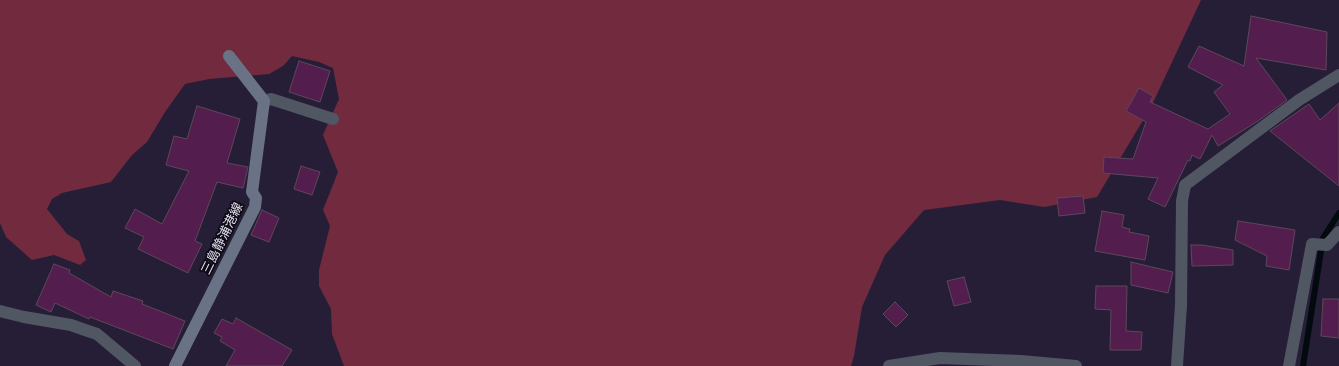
<!DOCTYPE html>
<meta charset="utf-8">
<style>
body{margin:0}
canvas{display:block;background:#251e36}
</style>
<canvas width="1339" height="366"></canvas>
<script>
const ctx = document.querySelector('canvas').getContext('2d');
ctx.lineJoin = 'round';
function paint(path, color) {
  ctx.fillStyle = color;
  ctx.fill(path, 'evenodd');
}
function toPath(rows) {
  const path = new Path2D();
  for (const r of rows) {
    path.moveTo(r[0], r[1]);
    for (let i = 2; i < r.length; i += 2) path.lineTo(r[i], r[i + 1]);
  }
  return path;
}
function strokePath(path, color, width, dash) {
  ctx.strokeStyle = color;
  ctx.lineWidth = width;
  ctx.lineCap = dash ? 'butt' : 'round';
  ctx.setLineDash(dash || []);
  ctx.stroke(path);
}
function label(font, color, halo, rows, align = 'center') {
  ctx.font = font + ' "Roboto Condensed","Noto Sans JP",sans-serif';
  ctx.lineWidth = 3.5;
  ctx.setLineDash([]);
  ctx.textBaseline = 'middle';
  ctx.strokeStyle = halo;
  ctx.fillStyle = color;
  for (const [text, x, y, turn = 0] of rows) {
    ctx.save();
    ctx.translate(x, y);
    ctx.rotate((+turn || 0) * Math.PI / 180);
    ctx.textAlign = isNaN(turn) ? turn : align;
    if (halo) ctx.strokeText(text, 0, 0);
    ctx.fillText(text, 0, 0);
    ctx.restore();
  }
}
paint(toPath([
 [0,0,1201,0,1151,107,1097,197,1044,207,1000,200,924,210,885,255,862,307,854,356,851,366,344,366,332,334,331,309,319,286,319,270,330,226,323,210,338,172,323,135,339,99,333,68,319,62,292,56,283,66,269,74,209,79,185,84,165,112,147,142,132,155,111,182,62,193,52,199,47,209,67,234,79,241,86,260,80,265,54,255,32,260,6,237,0,223]
]), '#722b3e');
strokePath(toPath([
 [1303,366,1323,238,1339,213]
]), '#020a0f', 6);
const building = toPath([
 [1251,16,1327,32,1326,70,1256,58,1287,100,1258,121,1218,146,1212,135,1200,159,1192,155,1190,161,1188,160,1165,207,1148,199,1158,178,1103,173,1104,157,1133,159,1146,122,1126,111,1139,88,1153,96,1150,102,1208,129,1230,114,1214,92,1223,85,1188,67,1199,46,1244,66,1251,16],
 [299,61,330,71,320,102,289,92,299,61],
 [1339,103,1339,186,1270,131,1309,104,1320,120,1339,103],
 [197,106,240,119,227,163,248,167,243,188,217,182,195,241,202,244,188,273,138,249,144,237,125,228,135,209,162,224,189,171,166,165,174,136,187,139,197,106],
 [301,166,320,172,312,195,294,189,301,166],
 [1083,196,1085,213,1059,216,1057,198,1083,196],
 [262,210,279,218,269,242,251,235,262,210],
 [1102,211,1124,215,1122,227,1130,229,1129,232,1149,236,1145,260,1095,251,1102,211],
 [1238,221,1295,230,1289,270,1266,266,1267,256,1235,240,1238,221],
 [1191,245,1202,245,1233,250,1233,265,1192,266,1191,245],
 [1131,262,1173,272,1168,293,1131,285,1131,262],
 [54,264,70,270,69,273,111,297,113,291,143,301,142,304,185,321,173,349,90,317,89,319,55,303,51,312,36,305,54,264],
 [964,277,971,302,954,306,947,281,964,277],
 [1096,286,1127,286,1126,331,1142,332,1141,350,1110,350,1111,310,1095,309,1096,286],
 [1323,299,1339,299,1339,338,1321,336,1323,299],
 [895,302,908,315,896,327,883,314,895,302],
 [236,318,292,350,282,366,226,366,235,350,220,341,222,337,214,333,222,319,233,324,236,318]
]);
paint(building, '#531e4e');
strokePath(building, '#5e465b', 1);
strokePath(toPath([
 [264,101,271,99,333,119],
 [0,311,24,317,71,325,85,330,97,334,135,366],
 [889,366,940,358,1021,361,1076,366],
 [1177,366,1181,305,1182,201,1185,185,1299,100,1339,75],
 [1289,366,1312,244,1327,245,1339,232]
]), '#505662', 12);
strokePath(toPath([
 [175,366,255,207,256,198,252,192,264,101,229,56]
]), '#697385', 12);
label('13px', '#e4e0f0', '#0d0a15', [
 ["三島静浦港線",223,239,-64]
]);
</script>
